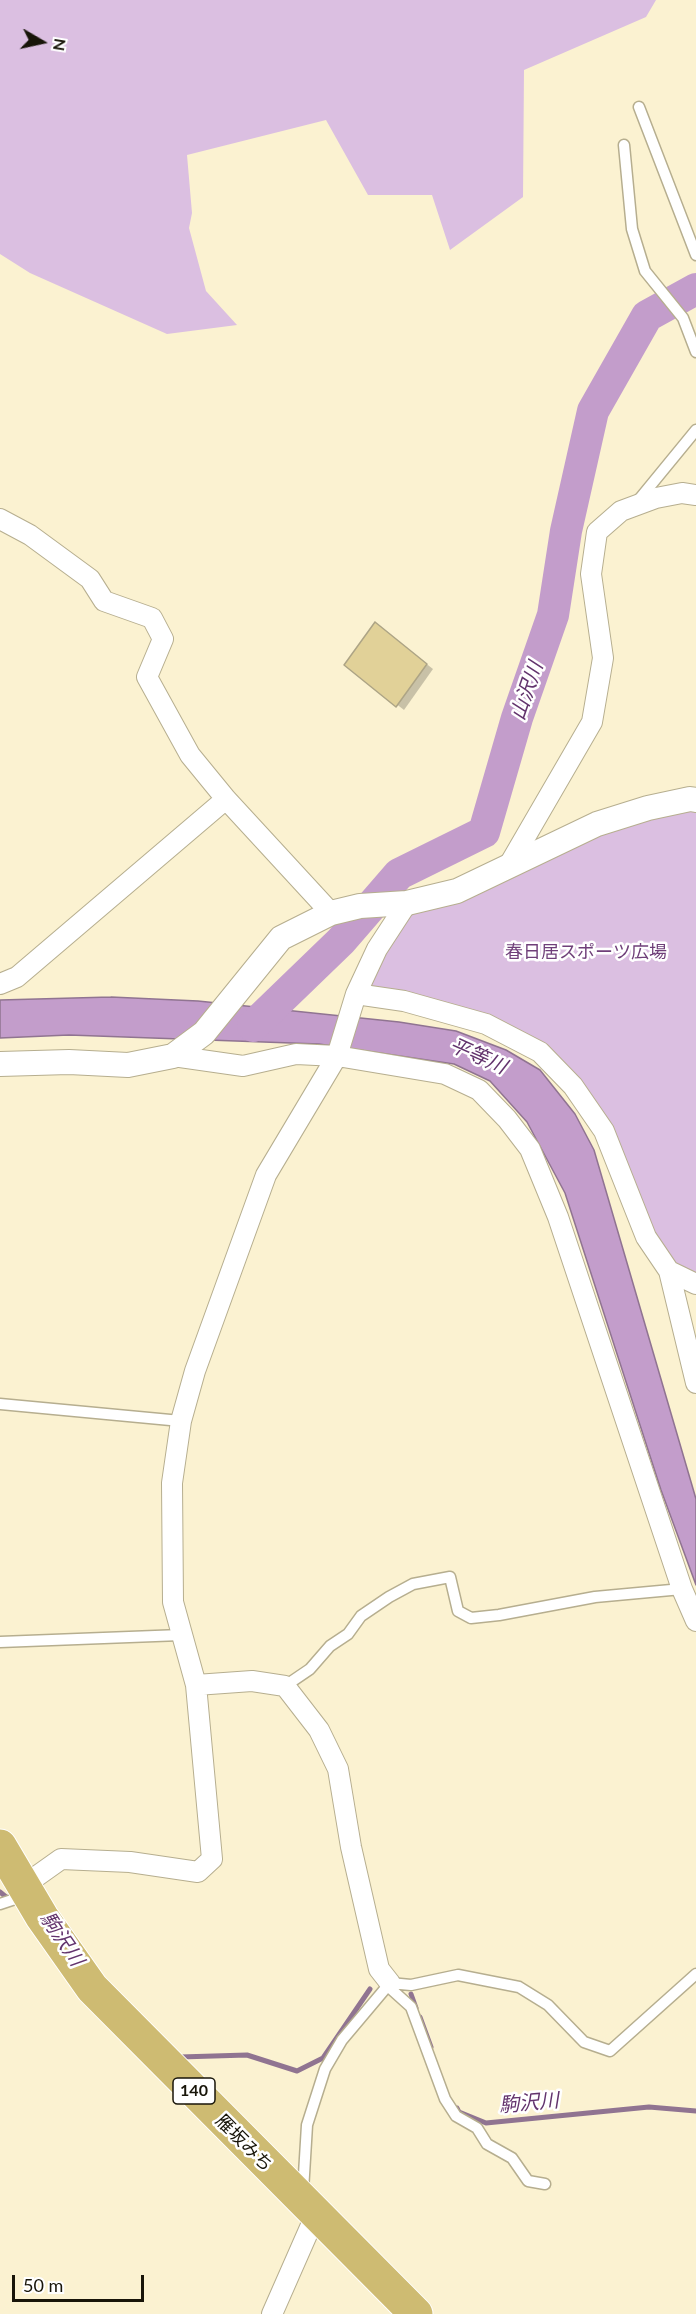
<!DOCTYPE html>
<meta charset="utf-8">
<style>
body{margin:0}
#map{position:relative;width:696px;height:2314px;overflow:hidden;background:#fbf2d1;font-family:Lato,sans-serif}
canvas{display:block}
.north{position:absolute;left:12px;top:12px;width:60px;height:60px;-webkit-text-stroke:4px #fff;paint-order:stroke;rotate:99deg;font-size:16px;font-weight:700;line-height:24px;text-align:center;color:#181509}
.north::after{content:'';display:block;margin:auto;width:21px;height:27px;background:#181509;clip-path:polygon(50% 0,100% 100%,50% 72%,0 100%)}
.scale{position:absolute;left:12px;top:2275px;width:132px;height:27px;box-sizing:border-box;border:3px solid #181509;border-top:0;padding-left:8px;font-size:18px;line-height:21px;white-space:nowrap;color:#181509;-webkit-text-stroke:4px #fff;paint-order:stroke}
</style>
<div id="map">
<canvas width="696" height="2314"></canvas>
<div class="north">N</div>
<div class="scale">50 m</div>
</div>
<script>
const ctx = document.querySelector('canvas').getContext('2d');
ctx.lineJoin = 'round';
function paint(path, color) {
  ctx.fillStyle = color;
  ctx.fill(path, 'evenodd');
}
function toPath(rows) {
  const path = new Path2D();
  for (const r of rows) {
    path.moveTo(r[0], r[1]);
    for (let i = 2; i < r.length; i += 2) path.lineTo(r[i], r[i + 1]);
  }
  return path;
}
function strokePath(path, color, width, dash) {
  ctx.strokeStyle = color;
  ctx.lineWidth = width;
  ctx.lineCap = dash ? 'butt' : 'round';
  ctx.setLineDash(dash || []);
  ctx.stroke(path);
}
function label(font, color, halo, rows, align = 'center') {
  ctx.font = font + ' Lato,"Noto Sans JP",sans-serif';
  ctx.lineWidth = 5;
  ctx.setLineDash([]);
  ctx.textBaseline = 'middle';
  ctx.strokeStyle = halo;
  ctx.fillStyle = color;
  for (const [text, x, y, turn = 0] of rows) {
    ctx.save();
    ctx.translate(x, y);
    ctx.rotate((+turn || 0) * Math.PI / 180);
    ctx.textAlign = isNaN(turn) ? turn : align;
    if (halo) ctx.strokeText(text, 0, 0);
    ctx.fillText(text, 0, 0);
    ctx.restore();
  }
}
paint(toPath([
 [0,0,656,0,646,17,524,70,523,197,450,250,432,195,368,195,326,120,187,155,192,213,189,228,206,291,237,325,167,334,30,273,0,254],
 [696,800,696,1284,669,1271,573,1086,486,1024,356,994,407,903]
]), '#dbbfe1');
const water = toPath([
 [111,997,198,1001,399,1022,456,1031,506,1050,540,1070,575,1114,594,1150,696,1499,696,1585,661,1490,565,1193,527,1122,490,1081,454,1064,319,1044,69,1035,0,1038,0,1000,111,997]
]);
paint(water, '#c39dcb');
strokePath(water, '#907491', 1.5);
paint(toPath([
 [375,624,433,669,404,710,346,664]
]), '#0003');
strokePath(toPath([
 [0,1892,11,1901],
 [411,1994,416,2008],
 [420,2017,431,2047],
 [180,2057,247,2055,297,2071,323,2058,370,1989],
 [457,2108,459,2112,486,2123,649,2107,696,2111]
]), '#907491', 5);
strokePath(toPath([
 [253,1026,341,941,399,874,484,832,517,718,553,615,566,531,593,411,647,316,696,289]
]), '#c39dcb', 32);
const building = toPath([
 [375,622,427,664,396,707,344,665,375,622]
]);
paint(building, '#e1d198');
strokePath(building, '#ada485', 1.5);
const service = toPath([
 [639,107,696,255],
 [624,145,632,229,645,271,683,318,696,352],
 [637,502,696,430],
 [0,1404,181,1421],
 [0,1642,181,1635],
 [285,1686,310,1669,330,1646,348,1634,361,1616,389,1597,413,1584,450,1577,458,1611,471,1618,499,1615,595,1597,682,1589],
 [0,1904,18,1898,21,1891],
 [390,1983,411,1985,458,1975,519,1987,548,2005,584,2042,610,2051,696,1974],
 [390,1983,391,1989,411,2007,445,2099,456,2116,477,2128,487,2144,512,2158,528,2181,545,2184],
 [303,2191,307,2125,325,2069,342,2040,390,1983]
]);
const minor = toPath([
 [0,519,30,535,90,579,104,601,152,618,163,639,147,677,190,755,226,799,331,913],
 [509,865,592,722,603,658,591,574,597,532,621,511,656,498,682,493,696,495],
 [0,984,17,977,226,799],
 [356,994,404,1001,486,1024,540,1052,573,1086,604,1131,646,1237,669,1271,696,1284],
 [173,1056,243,1066,296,1054,337,1056,445,1074,479,1090,507,1119,530,1149,558,1217,682,1589,696,1621],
 [669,1271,696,1383],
 [196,1685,252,1681,285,1686,319,1730,338,1769,351,1847,379,1969,390,1983],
 [23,1886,61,1859,130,1862,198,1872,212,1859,196,1685,173,1602,172,1483,181,1421,195,1371,266,1175,337,1056,356,994,377,949,407,903],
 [272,2314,316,2214]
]);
const tertiary = toPath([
 [0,1064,69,1062,128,1065,173,1056,204,1033,281,938,331,913,360,906,407,903,457,891,597,824,648,808,690,799,696,800]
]);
const trunk = toPath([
 [0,1846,42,1917,92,1988,416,2314]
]);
strokePath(service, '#b6ae8f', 13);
strokePath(minor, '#b6ae8f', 22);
strokePath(tertiary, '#b6ae8f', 26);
strokePath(trunk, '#fff', 35);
strokePath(service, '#fff', 10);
strokePath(minor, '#fff', 20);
strokePath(tertiary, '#fff', 24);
strokePath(trunk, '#cebb72', 33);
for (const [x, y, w] of [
 [194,2091,42]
]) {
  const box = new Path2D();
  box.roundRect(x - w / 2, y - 13, w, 26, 4.5);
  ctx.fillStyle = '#fff';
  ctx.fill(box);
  strokePath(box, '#181509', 1.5);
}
label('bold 16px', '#181509', null, [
 ["140",194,2091]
]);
label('18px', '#6f3f79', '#fff', [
 ["春日居スポーツ広場",586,952]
]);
label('18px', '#181509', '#fff', [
 ["雁坂みち",244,2143,45]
]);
label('italic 20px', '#63346d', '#fff', [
 ["山沢川",527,691,-71],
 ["平等川",478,1056,24],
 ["駒沢川",62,1939,56],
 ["駒沢川",529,2103,-5]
]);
</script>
